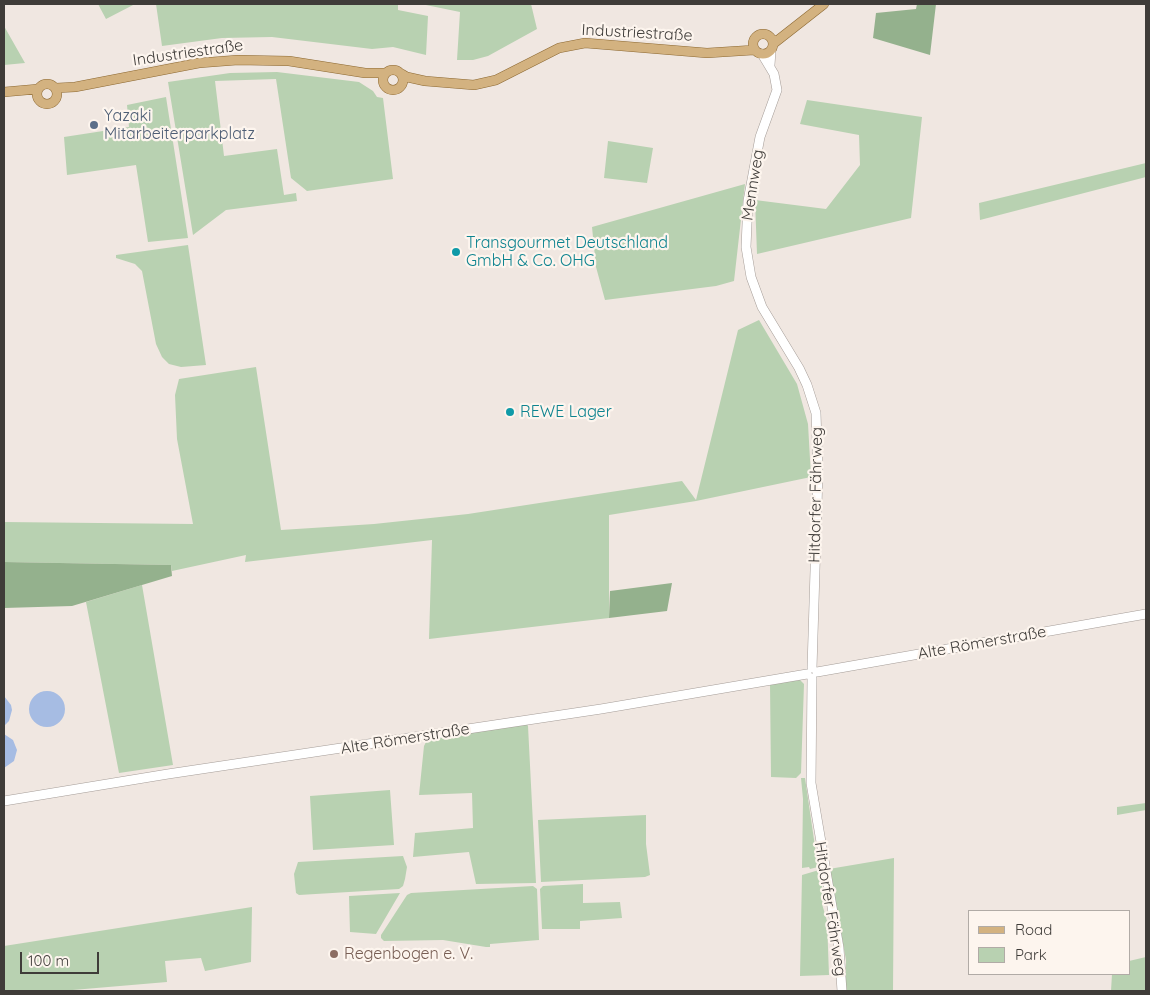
<!DOCTYPE html>
<meta charset="utf-8">
<style>
body{margin:0}
#map{position:relative;width:1150px;height:995px;overflow:hidden;background:#f0e7e1;font-family:Quicksand,sans-serif}
canvas{display:block}
.frame{position:absolute;inset:0;border:5px solid #3f3c39;pointer-events:none}
.legend{position:absolute;left:968px;top:910px;width:162px;height:65px;box-sizing:border-box;background:#fdf5ee;border:1px solid #b1aba6;margin:0;padding:6px 9px;list-style:none;font-size:15px;color:#3f3c39}
.legend li{display:flex;align-items:center;gap:10px;height:25px}
.legend b{width:25px;border:1px solid #b1aba6}
.scale{position:absolute;left:20px;top:952px;width:79px;height:22px;box-sizing:border-box;border:2px solid #3f3c39;border-top:0;padding-left:6px;font-size:15px;line-height:18px;white-space:nowrap;color:#3f3c39;-webkit-text-stroke:4px #fdf5ee;paint-order:stroke}
</style>
<div id="map">
<canvas width="1150" height="995"></canvas>
<div class="frame"></div>
<ul class="legend">
<li><b style="height:6px;background:#d3b280"></b>Road</li>
<li><b style="height:14px;background:#b8d1b1"></b>Park</li>
</ul>
<div class="scale">100 m</div>
</div>
<script>
const ctx = document.querySelector('canvas').getContext('2d');
ctx.lineJoin = 'round';
function paint(path, color) {
  ctx.fillStyle = color;
  ctx.fill(path, 'evenodd');
}
function toPath(rows) {
  const path = new Path2D();
  for (const r of rows) {
    if (r.length === 3) {
      path.moveTo(r[0] + r[2], r[1]);
      path.arc(r[0], r[1], r[2], 0, 2 * Math.PI);
      continue;
    }
    path.moveTo(r[0], r[1]);
    for (let i = 2; i < r.length; i += 2) path.lineTo(r[i], r[i + 1]);
  }
  return path;
}
function strokePath(path, color, width, dash) {
  ctx.strokeStyle = color;
  ctx.lineWidth = width;
  ctx.lineCap = dash ? 'butt' : 'round';
  ctx.setLineDash(dash || []);
  ctx.stroke(path);
}
function label(font, color, halo, rows, align = 'center') {
  ctx.font = font + ' Quicksand,sans-serif';
  ctx.lineWidth = 4.5;
  ctx.setLineDash([]);
  ctx.textBaseline = 'middle';
  ctx.strokeStyle = halo;
  ctx.fillStyle = color;
  for (const [text, x, y, turn = 0] of rows) {
    ctx.save();
    ctx.translate(x, y);
    ctx.rotate((+turn || 0) * Math.PI / 180);
    ctx.textAlign = isNaN(turn) ? turn : align;
    if (halo) ctx.strokeText(text, 0, 0);
    ctx.fillText(text, 0, 0);
    ctx.restore();
  }
}
paint(toPath([
 [98,4,135,4,106,19],
 [156,4,398,4,398,10,428,16,426,55,393,47,372,49,272,37,222,38,162,46],
 [421,4,531,4,537,29,488,56,473,60,457,60,460,12],
 [4,26,25,63,4,65],
 [277,72,359,82,373,91,377,97,383,98,393,179,307,191,291,178,276,79,215,81,224,156,277,149,284,195,296,193,297,201,226,210,193,235,168,82,230,73],
 [166,97,188,238,148,242,136,165,67,175,64,137,129,127,127,105],
 [807,100,922,117,911,218,757,254,755,200,826,209,860,165,859,135,800,124],
 [608,141,653,148,647,183,604,178],
 [1146,163,1146,177,980,220,979,203],
 [745,184,734,281,716,286,605,300,596,267,592,227],
 [188,245,206,365,181,367,169,364,162,357,156,344,142,271,135,264,116,258,116,255],
 [759,320,797,384,808,424,811,477,696,501,609,515,609,618,429,639,432,540,245,562,246,555,172,571,171,565,4,562,4,522,193,524,177,439,175,395,179,379,256,367,281,530,374,524,468,514,682,481,696,500,738,330],
 [142,585,173,765,119,773,86,602],
 [800,680,804,684,801,773,796,778,771,777,770,684],
 [526,723,528,726,536,883,476,884,469,852,413,857,415,833,473,828,472,793,419,795,424,746,427,740],
 [801,778,805,778,818,867,810,869,809,867,802,868,803,799],
 [390,790,394,845,313,850,310,796],
 [1146,803,1146,810,1117,815,1117,807],
 [646,815,646,844,650,875,645,877,541,882,538,820],
 [403,856,407,867,405,879,403,886,399,889,299,895,296,893,294,874,298,862],
 [894,858,893,991,845,991,846,960,829,869],
 [819,870,825,903,822,904,827,921,829,975,800,976,802,875],
 [583,884,583,903,620,902,622,918,580,921,580,929,542,929,540,889,543,886],
 [533,886,537,889,539,940,490,944,490,947,486,947,443,940,384,941,381,938,381,935,407,895,411,893],
 [400,893,376,934,350,932,349,896],
 [252,907,251,962,205,971,201,958,165,961,167,982,61,991,4,991,4,946],
 [1146,957,1146,991,1111,991,1112,974,1129,974,1129,961]
]), '#b8d1b1');
paint(toPath([
 [917,4,936,4,930,55,873,38,876,13,916,9],
 [4,562,171,565,172,576,72,606,4,608],
 [672,583,667,611,609,618,610,591]
]), '#94b18d');
paint(toPath([
 [47,709,18],
 [4,696,11,705,12,710,9,721,4,726],
 [4,734,13,740,17,750,14,761,4,768]
]), '#a6bce3');
const secondary = toPath([
 [762,54,774,74,777,90,760,137,748,201,746,247,751,277,762,307,799,368,807,385,816,413,818,473,812,668],
 [770,65,771,51],
 [817,672,1146,614],
 [812,678,811,783,839,948,842,991],
 [4,801,168,774,601,709,807,674]
]);
const primary = toPath([
 [763,44,10],
 [773,44,824,4],
 [393,80,10],
 [402,74,407,77,425,81,474,85,496,80,559,48,585,43,707,53,754,50],
 [47,94,10],
 [56,88,75,87,199,63,238,60,289,61,365,73,385,73],
 [4,92,38,89]
]);
strokePath(secondary, '#a59d98', 10);
strokePath(primary, '#8c6831', 10);
strokePath(secondary, '#fff', 9);
strokePath(primary, '#d3b280', 9);
for (const [x, y, r, color] of [
 [94,125,5,"#5c6f8a"],
 [456,252,5,"#0f9aa8"],
 [510,412,5,"#0f9aa8"],
 [334,954,5,"#8d6e63"]
]) {
  const dot = new Path2D();
  dot.arc(x, y, r, 0, 2 * Math.PI);
  ctx.fillStyle = color;
  ctx.fill(dot);
  strokePath(dot, '#fdf5ee', 2);
}
label('16px', '#3f3c39', '#fdf5ee', [
 ["Industriestraße",637,33,3],
 ["Industriestraße",188,53,-8],
 ["Mennweg",753,185,-81],
 ["Hitdorfer Fährweg",816,495,-89],
 ["Alte Römerstraße",982,643,-10],
 ["Alte Römerstraße",405,739,-9],
 ["Hitdorfer Fährweg",830,909,81]
]);
label('16px', '#4e5e75', '#fdf5ee', [
 ["Yazaki",104,116],
 ["Mitarbeiterparkplatz",104,134]
], 'left');
label('16px', '#0d838f', '#fdf5ee', [
 ["Transgourmet Deutschland",466,243],
 ["GmbH & Co. OHG",466,261],
 ["REWE Lager",520,412]
], 'left');
label('16px', '#785e54', '#fdf5ee', [
 ["Regenbogen e. V.",344,954]
], 'left');
</script>
